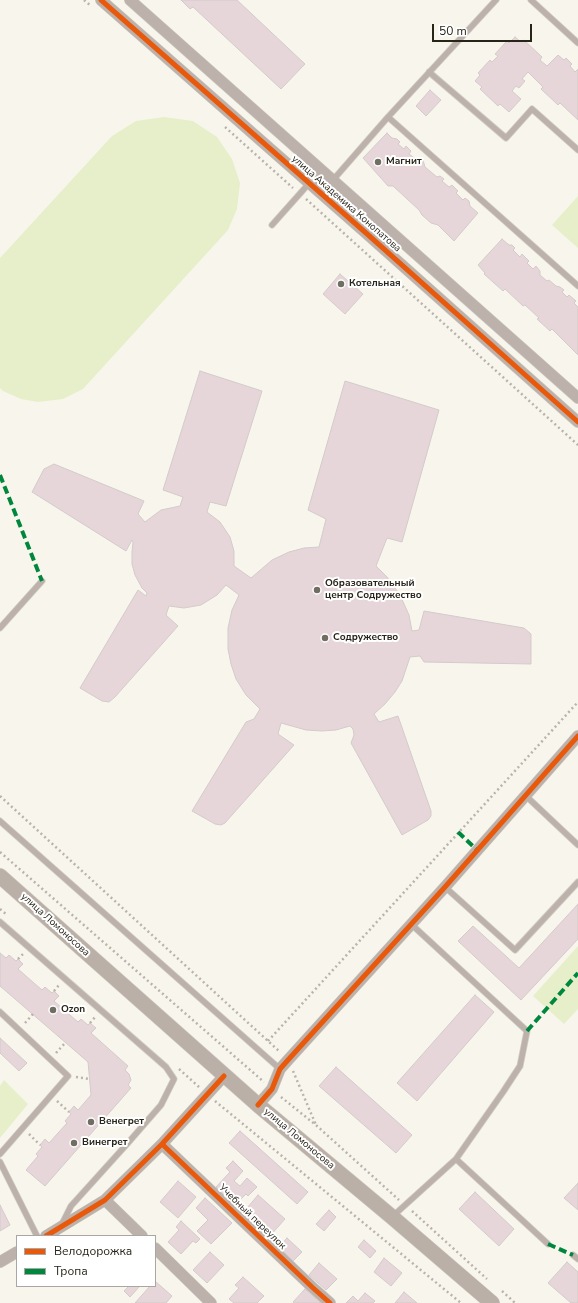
<!DOCTYPE html>
<meta charset="utf-8">
<style>
body{margin:0}
#map{position:relative;width:578px;height:1303px;overflow:hidden;background:#f8f6ec;font-family:"Nunito Sans",sans-serif}
canvas{display:block}
.legend{position:absolute;left:16px;top:1235px;width:140px;height:52px;box-sizing:border-box;background:#fff;border:1px solid #a9a7a3;margin:0;padding:5px 7px;list-style:none;font-size:12px;color:#272419}
.legend li{display:flex;align-items:center;gap:8px;height:20px}
.legend b{width:20px;border:1px solid #a9a7a3}
.scale{position:absolute;left:432px;top:24px;width:100px;height:18px;box-sizing:border-box;border:2px solid #272419;border-top:0;padding-left:5px;font-size:12px;line-height:14px;white-space:nowrap;color:#272419;-webkit-text-stroke:3px #fff;paint-order:stroke}
</style>
<div id="map">
<canvas width="578" height="1303"></canvas>
<ul class="legend">
<li><b style="height:5px;background:#e8590c"></b>Велодорожка</li>
<li><b style="height:5px;background:#00873e"></b>Тропа</li>
</ul>
<div class="scale">50 m</div>
</div>
<script>
const ctx = document.querySelector('canvas').getContext('2d');
ctx.lineJoin = 'round';
function paint(path, color) {
  ctx.fillStyle = color;
  ctx.fill(path, 'evenodd');
}
function toPath(rows) {
  const path = new Path2D();
  for (const r of rows) {
    path.moveTo(r[0], r[1]);
    for (let i = 2; i < r.length; i += 2) path.lineTo(r[i], r[i + 1]);
  }
  return path;
}
function strokePath(path, color, width, dash) {
  ctx.strokeStyle = color;
  ctx.lineWidth = width;
  ctx.lineCap = dash ? 'butt' : 'round';
  ctx.setLineDash(dash || []);
  ctx.stroke(path);
}
function label(font, color, halo, rows, align = 'center') {
  ctx.font = font + ' "Nunito Sans",sans-serif';
  ctx.lineWidth = 4;
  ctx.setLineDash([]);
  ctx.textBaseline = 'middle';
  ctx.strokeStyle = halo;
  ctx.fillStyle = color;
  for (const [text, x, y, turn = 0] of rows) {
    ctx.save();
    ctx.translate(x, y);
    ctx.rotate((+turn || 0) * Math.PI / 180);
    ctx.textAlign = isNaN(turn) ? turn : align;
    if (halo) ctx.strokeText(text, 0, 0);
    ctx.fillText(text, 0, 0);
    ctx.restore();
  }
}
paint(toPath([
 [164,117,193,121,217,137,232,159,240,183,237,209,228,230,83,389,63,399,38,402,21,399,3,391,0,388,0,258,112,136,136,121],
 [578,196,578,248,552,225],
 [578,946,578,1009,564,1024,533,996],
 [4,1080,28,1104,0,1138,0,1086]
]), '#e6efc9');
const building = toPath([
 [181,0,237,0,305,64,281,89,193,7,190,9,181,0],
 [515,37,521,42,524,40,542,57,540,60,547,66,558,55,564,60,566,58,572,64,570,66,575,72,578,69,578,120,560,103,558,105,541,89,543,87,528,72,522,79,525,81,519,88,516,86,512,91,521,99,509,112,500,104,498,106,480,89,482,87,475,81,480,75,478,73,490,60,492,62,498,56,495,54,507,41,509,43,515,37],
 [430,90,441,100,426,116,416,106,430,90],
 [387,133,392,138,397,139,400,142,398,144,404,149,406,146,411,151,409,154,417,160,420,157,423,160,425,167,437,177,440,176,444,179,442,181,449,187,452,185,458,191,456,193,463,200,465,198,469,201,470,206,478,213,454,241,438,225,431,223,422,215,419,210,393,186,388,186,363,158,387,133],
 [502,239,509,245,512,245,515,248,513,250,520,257,522,254,529,261,527,263,533,269,536,266,540,271,540,275,547,281,549,280,556,286,560,287,564,290,562,292,567,297,569,295,576,301,574,303,578,307,578,355,552,329,550,331,537,319,539,318,525,305,523,306,505,289,503,291,484,274,485,273,478,265,502,239],
 [340,274,363,294,345,314,323,294,340,274],
 [200,371,262,391,226,506,210,502,207,512,220,522,230,537,234,551,234,566,251,578,272,560,289,552,304,548,319,547,326,519,308,510,345,381,439,410,402,542,387,538,376,566,387,577,400,595,409,615,412,631,419,630,424,611,524,628,531,634,531,664,424,662,420,656,410,657,402,681,395,692,385,704,374,714,379,722,398,716,431,811,431,816,428,820,402,835,351,743,354,735,353,729,350,726,336,730,322,731,306,730,281,723,278,734,294,745,225,823,221,825,215,824,192,811,246,722,254,719,260,709,246,695,236,679,231,664,228,649,228,628,232,610,239,595,226,585,217,595,201,605,184,608,169,606,166,615,178,626,115,697,109,702,102,701,80,688,138,590,146,596,147,593,142,588,135,575,132,564,132,552,133,542,132,540,126,551,32,492,44,469,54,464,144,501,138,514,145,522,161,510,180,506,183,497,163,490,200,371],
 [578,904,578,939,521,1000,458,941,473,926,519,968,578,904],
 [0,953,6,958,9,955,16,961,18,959,23,964,18,969,42,990,45,987,52,993,54,991,59,996,54,1001,78,1022,81,1019,88,1025,90,1023,96,1028,91,1033,128,1066,125,1070,129,1074,131,1080,128,1085,131,1088,45,1186,26,1170,38,1156,36,1154,42,1147,40,1145,45,1139,49,1143,67,1123,65,1121,71,1114,69,1112,74,1106,78,1110,91,1095,88,1062,0,986,0,953],
 [475,995,494,1012,417,1101,397,1083,475,995],
 [0,1038,27,1063,19,1071,0,1053,0,1038],
 [336,1067,412,1135,396,1153,319,1086,336,1067],
 [240,1131,308,1192,297,1204,229,1143,240,1131],
 [233,1161,243,1171,234,1181,240,1186,247,1178,257,1187,248,1196,246,1194,235,1205,216,1187,230,1172,226,1168,233,1161],
 [178,1181,196,1197,178,1218,160,1202,178,1181],
 [578,1183,578,1210,564,1198,578,1183],
 [475,1192,514,1229,499,1246,459,1209,475,1192],
 [258,1195,285,1219,269,1237,242,1214,258,1195],
 [205,1198,232,1223,211,1244,197,1231,208,1220,196,1208,205,1198],
 [0,1205,10,1225,0,1231,0,1205],
 [329,1210,336,1217,324,1231,316,1224,329,1210],
 [181,1221,200,1239,196,1243,193,1241,181,1254,168,1242,179,1230,176,1227,181,1221],
 [287,1238,302,1252,293,1261,279,1247,287,1238],
 [364,1240,376,1251,370,1258,358,1247,364,1240],
 [210,1252,224,1265,207,1283,193,1270,210,1252],
 [384,1258,402,1273,391,1286,374,1272,384,1258],
 [567,1262,578,1272,578,1303,571,1303,548,1283,567,1262],
 [319,1263,337,1279,326,1290,309,1275,319,1263],
 [243,1277,264,1296,257,1303,234,1303,229,1299,239,1288,235,1285,243,1277],
 [155,1281,172,1296,166,1303,135,1303,150,1286,155,1286,155,1281],
 [129,1286,140,1286,130,1297,124,1291,129,1286],
 [305,1289,321,1303,295,1303,293,1302,305,1289],
 [404,1292,417,1303,395,1303,404,1292],
 [365,1293,375,1301,373,1303,346,1303,353,1296,358,1301,365,1293]
]);
paint(building, '#e6d6da');
strokePath(building, '#d2cbc9', 1);
const service = toPath([
 [531,0,578,43],
 [429,72,506,138,532,109,578,150],
 [388,117,496,0],
 [333,180,388,117,578,286],
 [272,225,321,170],
 [0,628,42,581],
 [526,796,578,845],
 [0,821,280,1069],
 [445,887,515,950,578,882],
 [0,922,166,1067,174,1079,161,1105,127,1144,71,1206,62,1224],
 [0,1012,68,1076,0,1154],
 [456,1159,548,1244],
 [0,1162,37,1236],
 [393,1216,456,1159,503,1092,520,1066,527,1031,411,924],
 [573,1255,578,1259]
]);
const minor = toPath([
 [101,0,366,233,578,422],
 [130,0,578,398],
 [258,1105,272,1089,280,1069,288,1060,445,887,578,736],
 [162,1144,312,1287,330,1303],
 [105,1200,142,1236],
 [46,1236,105,1200,162,1144,224,1076],
 [155,1248,211,1303],
 [0,1262,17,1252]
]);
const secondary = toPath([
 [0,876,258,1105,392,1217,492,1303]
]);
strokePath(service, '#d2cfc7', 7);
strokePath(minor, '#d2cfc7', 12);
strokePath(secondary, '#d2cfc7', 16);
strokePath(toPath([
 [84,0,91,6],
 [225,127,293,188],
 [306,199,578,445],
 [0,796,280,1052],
 [0,852,264,1082],
 [0,909,6,914],
 [18,959,23,954],
 [54,991,59,985],
 [25,1023,33,1014],
 [90,1023,96,1016],
 [268,1041,578,702],
 [56,1053,65,1043],
 [179,1069,199,1087],
 [293,1071,316,1125],
 [76,1077,89,1079],
 [281,1097,317,1126,399,1200],
 [57,1101,69,1112],
 [215,1101,461,1303],
 [29,1134,40,1145],
 [412,1211,487,1279],
 [502,1291,515,1303]
]), '#b9b3ac', 2.5, [2, 3]);
strokePath(service, '#bcb2ab', 5.5);
strokePath(minor, '#bcb2ab', 11);
strokePath(secondary, '#bbb0a8', 15);
strokePath(toPath([
 [0,475,42,581],
 [458,832,477,850],
 [527,1031,578,973],
 [548,1244,573,1255]
]), '#00873e', 4, [8, 4]);
strokePath(toPath([
 [101,0,366,233,578,422],
 [258,1105,272,1089,280,1069,288,1060,445,887,578,736],
 [162,1144,312,1287,330,1303],
 [46,1236,105,1200,162,1144,224,1076]
]), '#e8590c', 5);
for (const [x, y, r, color] of [
 [378,162,4,"#706e63"],
 [341,284,4,"#706e63"],
 [317,590,4,"#706e63"],
 [325,638,4,"#706e63"],
 [53,1010,4,"#706e63"],
 [91,1122,4,"#706e63"],
 [74,1143,4,"#706e63"]
]) {
  const dot = new Path2D();
  dot.arc(x, y, r, 0, 2 * Math.PI);
  ctx.fillStyle = color;
  ctx.fill(dot);
  strokePath(dot, '#fff', 1.5);
}
label('bold 10px', '#272419', '#fff', [
 ["Магнит",386,162],
 ["Котельная",349,284],
 ["Образовательный",325,584],
 ["центр Содружество",325,596],
 ["Содружество",333,638],
 ["Ozon",61,1010],
 ["Венегрет",99,1122],
 ["Винегрет",82,1143]
], 'left');
label('10px', '#272419', '#fff', [
 ["улица Академика Конопатова",346,204,41],
 ["улица Ломоносова",55,925,42],
 ["улица Ломоносова",299,1139,40],
 ["Учебный переулок",252,1217,44]
]);
</script>
